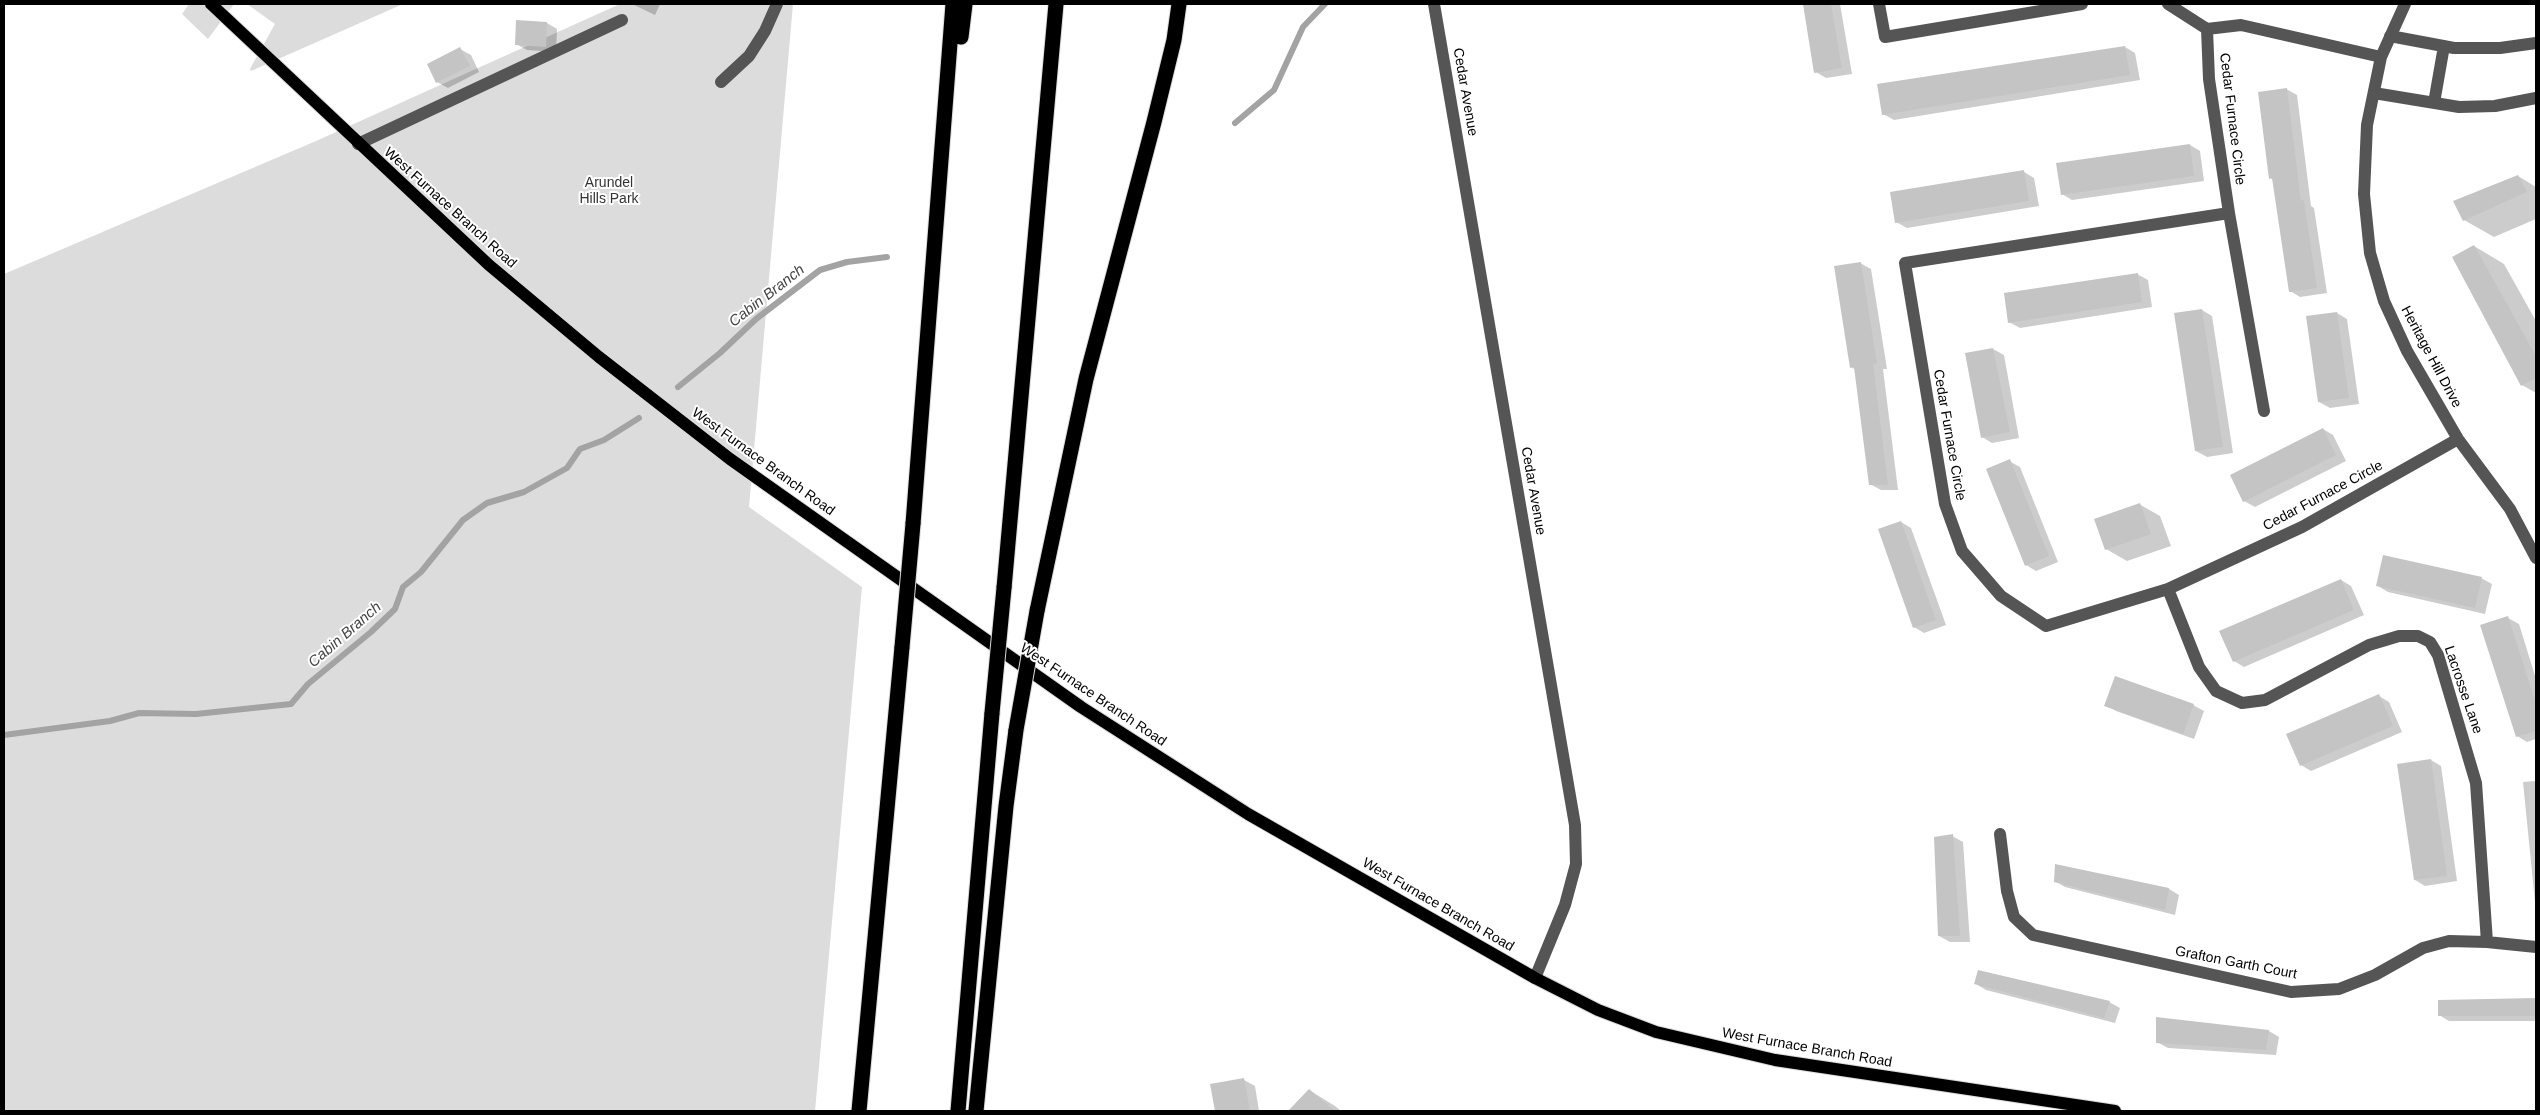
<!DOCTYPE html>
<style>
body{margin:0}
#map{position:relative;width:2540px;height:1115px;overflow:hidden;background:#fff;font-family:Arial,sans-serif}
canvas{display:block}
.frame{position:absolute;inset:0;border:5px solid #000;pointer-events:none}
</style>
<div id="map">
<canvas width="2540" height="1115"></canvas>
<div class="frame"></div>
</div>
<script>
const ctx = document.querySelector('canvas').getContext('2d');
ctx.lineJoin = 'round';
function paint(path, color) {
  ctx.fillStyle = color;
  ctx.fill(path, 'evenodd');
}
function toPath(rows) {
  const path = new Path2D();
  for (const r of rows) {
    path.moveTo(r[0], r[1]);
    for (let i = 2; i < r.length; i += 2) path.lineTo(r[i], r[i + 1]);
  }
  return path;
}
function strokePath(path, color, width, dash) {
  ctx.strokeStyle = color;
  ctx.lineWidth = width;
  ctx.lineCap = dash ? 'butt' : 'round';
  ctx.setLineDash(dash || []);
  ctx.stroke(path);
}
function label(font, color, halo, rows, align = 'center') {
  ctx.font = font + ' Arial,sans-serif';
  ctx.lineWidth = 4;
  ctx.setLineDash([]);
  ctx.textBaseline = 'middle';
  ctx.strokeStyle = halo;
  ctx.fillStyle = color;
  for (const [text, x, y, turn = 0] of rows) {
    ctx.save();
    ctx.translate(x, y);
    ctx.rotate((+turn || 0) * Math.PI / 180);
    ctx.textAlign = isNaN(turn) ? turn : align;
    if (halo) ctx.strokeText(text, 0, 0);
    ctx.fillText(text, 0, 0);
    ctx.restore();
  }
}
paint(toPath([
 [189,4,234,4,208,39,182,14],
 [247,4,403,4,251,71,250,69,275,24],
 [620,4,793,4,749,507,862,587,815,1111,4,1111,4,274,316,141]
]), '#dcdcdc');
paint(toPath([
 [632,4,660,4,655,15],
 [1804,4,1840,4,1852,74,1826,78,1816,72],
 [518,21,547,23,557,29,556,52,527,50,516,44],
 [2125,47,2135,53,2140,80,1894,120,1883,114],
 [460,49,471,55,479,72,448,88,437,82],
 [2286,89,2297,95,2311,206,2314,208,2327,293,2300,297,2290,291,2274,180,2270,178],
 [2190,145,2200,151,2204,181,2072,200,2062,194],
 [2024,172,2034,178,2039,206,1907,228,1896,222],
 [2518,176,2536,187,2536,219,2494,237,2464,220],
 [2474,246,2504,264,2536,321,2536,393,2522,385],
 [1860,263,1871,269,1887,369,1883,369,1898,490,1881,490,1870,484,1856,370,1851,367],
 [2137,274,2148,280,2152,307,2020,328,2009,322],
 [2202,310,2212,316,2233,453,2207,457,2196,451],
 [2337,313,2347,319,2359,404,2330,408,2319,402],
 [1993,349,2004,355,2019,438,1992,443,1982,437],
 [2323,429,2333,435,2346,461,2255,507,2244,501,2231,476],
 [2009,461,2020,467,2058,562,2036,571,2026,565],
 [2139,504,2160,516,2171,546,2127,561,2106,549],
 [1901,522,1911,528,1946,625,1924,633,1914,627],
 [2481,578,2492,584,2485,614,2388,592,2378,586],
 [2341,580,2351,586,2364,615,2244,667,2234,661],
 [2508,618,2519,624,2536,679,2536,739,2527,742,2517,736],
 [2379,696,2389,702,2402,732,2311,771,2301,765],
 [2106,705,2193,705,2204,711,2194,739,2116,711],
 [2431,760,2441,766,2457,881,2425,886,2415,880],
 [2536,781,2536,912,2523,782],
 [1952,836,1963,842,1970,942,1950,942,1939,936],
 [2055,881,2169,889,2179,895,2175,915,2065,887],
 [1976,984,2109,1002,2120,1008,2115,1023,1986,990],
 [2536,1000,2536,1021,2449,1021,2439,1015,2439,1001],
 [2269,1031,2279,1037,2276,1055,2168,1048,2157,1042],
 [1244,1080,1255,1086,1259,1111,1216,1111,1212,1085],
 [1309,1090,1335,1106,1341,1111,1289,1111]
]), '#0003');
strokePath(toPath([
 [1235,123,1274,90,1303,27,1325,4],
 [678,387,720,353,756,319,820,270,847,262,887,257],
 [4,735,110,721,139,713,196,714,291,704,308,684,371,632,395,609,403,587,421,572,463,520,487,503,524,492,567,468,580,449,604,440,639,418]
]), '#a3a3a3', 6);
paint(toPath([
 [1803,4,1831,4,1842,68,1814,73],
 [516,20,547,22,546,47,515,45],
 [2125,46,2130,75,1882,115,1877,84],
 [460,47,470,66,436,83,427,64],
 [2287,88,2301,201,2304,200,2317,288,2289,292,2272,178,2269,179,2258,92],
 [2190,144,2194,176,2061,195,2056,163],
 [2024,170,2029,201,1895,223,1890,192],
 [2518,175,2527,192,2463,221,2453,201],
 [2474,245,2536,356,2536,378,2521,386,2452,257],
 [1861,262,1877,363,1873,364,1888,485,1869,485,1854,367,1850,368,1834,266],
 [2138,273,2142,302,2008,323,2004,293],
 [2202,309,2223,447,2195,451,2174,313],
 [2337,312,2349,398,2318,402,2306,316],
 [1993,348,2010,432,1981,438,1965,353],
 [2323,428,2336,455,2243,502,2230,475],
 [2010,459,2049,556,2025,566,1986,469],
 [2140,503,2151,534,2105,550,2094,519],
 [1901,521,1936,620,1913,628,1878,529],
 [2383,555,2482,577,2475,608,2376,586],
 [2341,579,2354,610,2233,662,2219,631],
 [2508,616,2536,704,2536,731,2516,737,2480,625],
 [2115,676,2194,704,2183,734,2104,706],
 [2379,694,2393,726,2300,766,2286,734],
 [2431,759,2447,876,2414,880,2397,764],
 [1953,834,1960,936,1938,936,1934,837],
 [2055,864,2169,888,2165,910,2054,882],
 [1978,970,2110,1001,2104,1018,1974,984],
 [2536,998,2536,1016,2438,1016,2438,1000],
 [2156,1017,2269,1030,2266,1050,2156,1043],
 [1244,1078,1250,1111,1215,1111,1210,1084],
 [1309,1089,1335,1111,1288,1111]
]), '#c4c4c4');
const major = toPath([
 [211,4,489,265,599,357,730,459,1081,707,1248,814,1535,978,1598,1010,1656,1032,1775,1060,2115,1111]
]);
const highway = toPath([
 [961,37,965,4],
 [913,524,953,4],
 [1004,588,1056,4],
 [1037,611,1086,379,1154,122,1174,40,1179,4],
 [859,1111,902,647],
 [958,1111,992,713],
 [976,1111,1006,806,1016,730]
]);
strokePath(major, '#dbdbdb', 14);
strokePath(highway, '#dbdbdb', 17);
strokePath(toPath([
 [1434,4,1575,825,1576,864,1565,905,1535,978],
 [1879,4,1885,37,2082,4],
 [2168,4,2207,29,2241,25,2381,57],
 [2405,4,2381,57,2367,125,2364,194,2370,253,2384,301,2407,351,2458,439,2510,509,2536,558],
 [2207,29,2209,79,2229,213,1905,263,1945,504,1962,551,2001,596,2046,626,2168,589,2302,527,2458,439],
 [2390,36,2454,48,2500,48,2536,43],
 [721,82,749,56,765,31,777,4],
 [2374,93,2459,107,2495,106,2536,98],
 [2434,103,2444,46],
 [358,144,622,20],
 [2229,213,2264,411],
 [2168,589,2199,667,2216,691,2242,703,2265,700,2369,645,2399,636,2418,636,2430,642,2438,655,2476,783,2487,942],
 [2000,834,2007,891,2014,917,2033,935,2291,992,2339,989,2375,975,2423,948,2449,941,2487,942,2536,947]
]), '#555', 12);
strokePath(major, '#000', 12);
strokePath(highway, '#000', 15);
const highwayBridge = toPath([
 [902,647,913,524],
 [992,713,1004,588],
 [1016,730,1037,611]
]);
strokePath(highwayBridge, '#dbdbdb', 17, []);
strokePath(highwayBridge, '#000', 15);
label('14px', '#000', '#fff', [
 ["Cedar Avenue",1465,92,80],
 ["Cedar Furnace Circle",2232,119,83],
 ["West Furnace Branch Road",450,208,42],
 ["Heritage Hill Drive",2431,357,62],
 ["Cedar Furnace Circle",1949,435,80],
 ["West Furnace Branch Road",763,462,36],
 ["Cedar Avenue",1533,491,80],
 ["Cedar Furnace Circle",2323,496,-28],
 ["Lacrosse Lane",2463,690,71],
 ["West Furnace Branch Road",1093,695,34],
 ["West Furnace Branch Road",1438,905,30],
 ["Grafton Garth Court",2236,963,11],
 ["West Furnace Branch Road",1807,1048,10]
]);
label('14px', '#333', '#fff', [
 ["Arundel",609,183],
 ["Hills Park",609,199]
]);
label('italic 15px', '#444', '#fff', [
 ["Cabin Branch",767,296,-38],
 ["Cabin Branch",345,635,-41]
]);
</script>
